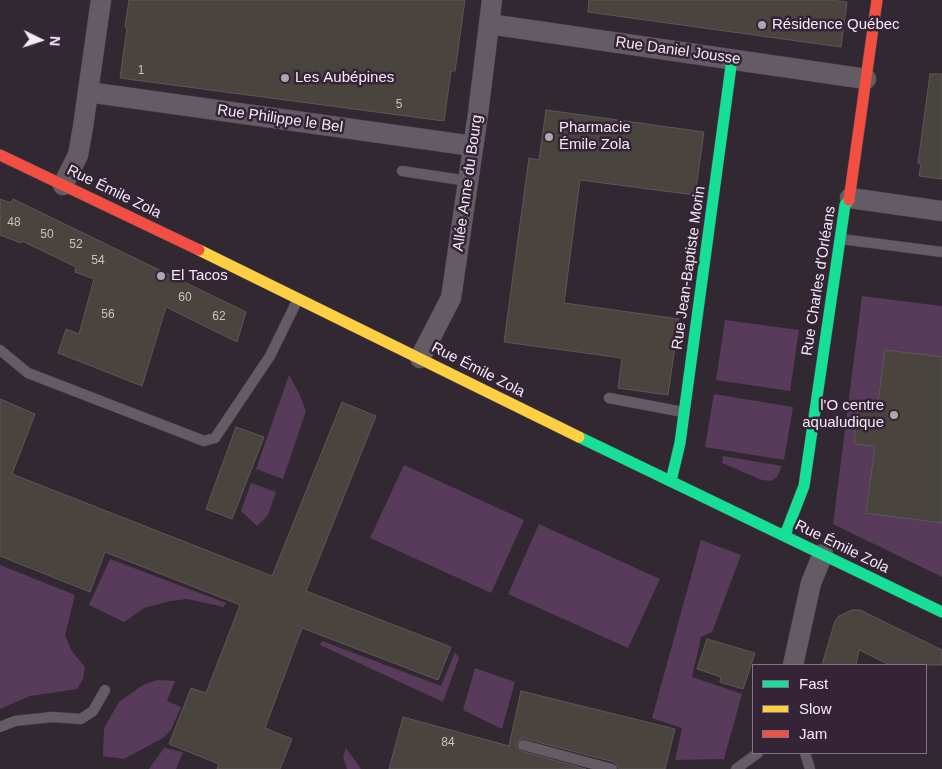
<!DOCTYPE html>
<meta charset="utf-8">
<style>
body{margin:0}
#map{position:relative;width:942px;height:769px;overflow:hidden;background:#322832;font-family:Helvetica,sans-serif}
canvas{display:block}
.legend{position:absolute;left:752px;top:664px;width:175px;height:90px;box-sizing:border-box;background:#352436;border:1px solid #817382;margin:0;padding:6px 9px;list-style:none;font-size:15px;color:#f4e9f5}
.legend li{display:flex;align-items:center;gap:10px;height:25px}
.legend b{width:25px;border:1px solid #817382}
.north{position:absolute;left:15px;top:15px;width:50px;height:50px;-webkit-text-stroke:4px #352436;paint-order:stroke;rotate:94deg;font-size:14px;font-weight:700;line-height:20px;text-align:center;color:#f4e9f5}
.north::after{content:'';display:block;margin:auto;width:18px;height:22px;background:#f4e9f5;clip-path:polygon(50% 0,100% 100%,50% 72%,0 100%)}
</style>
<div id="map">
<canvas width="942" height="769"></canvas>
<ul class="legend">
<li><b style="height:6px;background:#16e098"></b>Fast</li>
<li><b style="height:6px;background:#ffcf43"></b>Slow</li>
<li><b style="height:6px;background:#f24e42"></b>Jam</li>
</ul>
<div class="north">N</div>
</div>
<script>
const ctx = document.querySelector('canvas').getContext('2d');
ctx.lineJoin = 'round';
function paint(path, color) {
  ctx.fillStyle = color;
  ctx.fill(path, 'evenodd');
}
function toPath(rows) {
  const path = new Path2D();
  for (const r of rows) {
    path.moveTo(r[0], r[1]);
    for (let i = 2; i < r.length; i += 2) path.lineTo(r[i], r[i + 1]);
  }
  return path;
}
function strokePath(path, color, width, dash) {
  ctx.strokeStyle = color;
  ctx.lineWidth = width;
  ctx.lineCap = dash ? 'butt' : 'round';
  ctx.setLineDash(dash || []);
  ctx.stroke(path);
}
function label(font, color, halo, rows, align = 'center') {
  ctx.font = font + ' Helvetica,sans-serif';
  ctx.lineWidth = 5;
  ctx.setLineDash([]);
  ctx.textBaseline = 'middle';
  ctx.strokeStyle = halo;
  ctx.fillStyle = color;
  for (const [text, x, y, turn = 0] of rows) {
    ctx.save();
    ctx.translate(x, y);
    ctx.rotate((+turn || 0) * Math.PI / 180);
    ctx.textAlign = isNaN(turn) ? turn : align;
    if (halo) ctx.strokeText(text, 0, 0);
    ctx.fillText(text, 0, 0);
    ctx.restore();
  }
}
paint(toPath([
 [862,296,942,306,942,577,833,524],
 [725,320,799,330,790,391,716,380],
 [289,375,299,393,306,411,283,479,256,469],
 [714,394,793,407,784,460,705,447],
 [723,456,782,466,777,477,771,481,762,480,722,463],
 [404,465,524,520,491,593,370,538],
 [251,483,276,492,268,515,257,526,241,511],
 [539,524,660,579,628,648,508,594],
 [701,540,741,555,712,632,701,637,692,677,742,694,724,759,675,760,682,728,652,718],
 [110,559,226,603,224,607,187,599,170,601,144,608,124,622,89,605],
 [0,565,75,595,65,635,71,650,85,667,83,679,77,689,30,696,0,709],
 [322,641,441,686,455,652,459,658,443,702,320,645],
 [475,668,515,682,502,729,463,710],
 [157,680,175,681,167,701,181,707,171,730,163,738,124,759,103,756,104,728,119,702,143,685],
 [164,748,183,752,176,769,149,769],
 [346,748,361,769,347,769,343,757]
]), '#583a5a');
const building = toPath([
 [129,0,465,0,455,71,451,71,444,121,120,78,127,28,125,27,129,0],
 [589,0,831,0,847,2,841,47,588,12,589,0],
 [930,74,942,74,942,179,919,176,921,164,918,163,930,74],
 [546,110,704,132,695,195,580,180,564,303,679,319,668,395,618,388,622,358,504,342,529,158,539,160,546,110],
 [0,199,11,203,13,199,246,312,237,342,166,307,142,386,58,353,66,329,79,334,94,279,75,272,76,267,22,241,21,243,0,235,0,199],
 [885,350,942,357,942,523,866,513,875,446,854,444,858,408,877,410,885,350],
 [0,399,35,414,12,474,272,576,342,402,376,416,306,591,451,647,438,680,302,628,265,728,292,739,280,769,217,769,219,764,169,744,191,688,206,693,240,605,105,552,90,592,0,556,0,399],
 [236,427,264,437,232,519,206,509,236,427],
 [852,610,860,610,942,650,942,665,890,665,859,650,856,665,822,665,835,621,839,616,852,610],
 [707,639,755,653,743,689,720,682,721,677,697,669,707,639],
 [521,691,675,729,665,769,619,769,617,765,614,762,522,738,516,744,517,747,521,751,586,769,389,769,403,717,509,746,521,691]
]);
paint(building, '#49443e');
strokePath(building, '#5c5858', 1);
const lane = toPath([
 [402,171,468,181],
 [841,239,942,252],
 [0,350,28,373,204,441,215,438,270,356,298,299],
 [609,398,683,412],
 [0,727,15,721,52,717,81,719,93,711,105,690],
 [523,745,612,769],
 [805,753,810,769],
 [736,769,758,753]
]);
const street = toPath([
 [489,24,866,79],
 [88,92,473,146],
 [63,185,78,155,83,127,101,0],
 [850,198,942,211],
 [420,358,451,298,478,114,492,0],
 [793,665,811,583,823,554]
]);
const fast = toPath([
 [579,437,942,612],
 [671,481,680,443,732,59],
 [785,535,804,486,845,205,849,200]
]);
const slow = toPath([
 [199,250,579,437]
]);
const jam = toPath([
 [0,155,199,250],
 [849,200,877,0]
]);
strokePath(lane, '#4d454e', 11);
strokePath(street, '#4d454e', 21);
strokePath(fast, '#4d454e', 12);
strokePath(slow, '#4d454e', 12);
strokePath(jam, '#4d454e', 12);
strokePath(lane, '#635c64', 10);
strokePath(street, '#635c64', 20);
strokePath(fast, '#16e098', 11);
strokePath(slow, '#ffcf43', 11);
strokePath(jam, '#f24e42', 11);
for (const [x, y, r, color] of [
 [762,25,5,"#b0a5b1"],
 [285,78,5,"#b0a5b1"],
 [549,137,5,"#b0a5b1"],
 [161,276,5,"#b0a5b1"],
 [894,415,5,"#b0a5b1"]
]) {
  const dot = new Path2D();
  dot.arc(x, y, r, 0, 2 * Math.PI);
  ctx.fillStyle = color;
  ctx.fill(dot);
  strokePath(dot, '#352436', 2);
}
label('12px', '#c9c0c7', null, [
 ["1",141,71],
 ["5",399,105],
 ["48",14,223],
 ["50",47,235],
 ["52",76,245],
 ["54",98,261],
 ["60",185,298],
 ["56",108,315],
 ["62",219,317],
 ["84",448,743]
]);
label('15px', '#f4e9f5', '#352436', [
 ["Résidence Québec",772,25],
 ["Les Aubépines",295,78],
 ["Pharmacie",559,128],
 ["Émile Zola",559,145],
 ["El Tacos",171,276],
 ["l'O centre",884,406,"right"],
 ["aqualudique",884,423,"right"]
], 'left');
label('15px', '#f4e9f5', '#352436', [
 ["Rue Daniel Jousse",678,51,8],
 ["Rue Philippe le Bel",280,119,8],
 ["Allée Anne du Bourg",468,183,-82],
 ["Rue Émile Zola",114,192,26],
 ["Rue Jean-Baptiste Morin",689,268,-82],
 ["Rue Charles d'Orléans",819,281,-81],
 ["Rue Émile Zola",478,370,27],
 ["Rue Émile Zola",842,547,26]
]);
</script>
